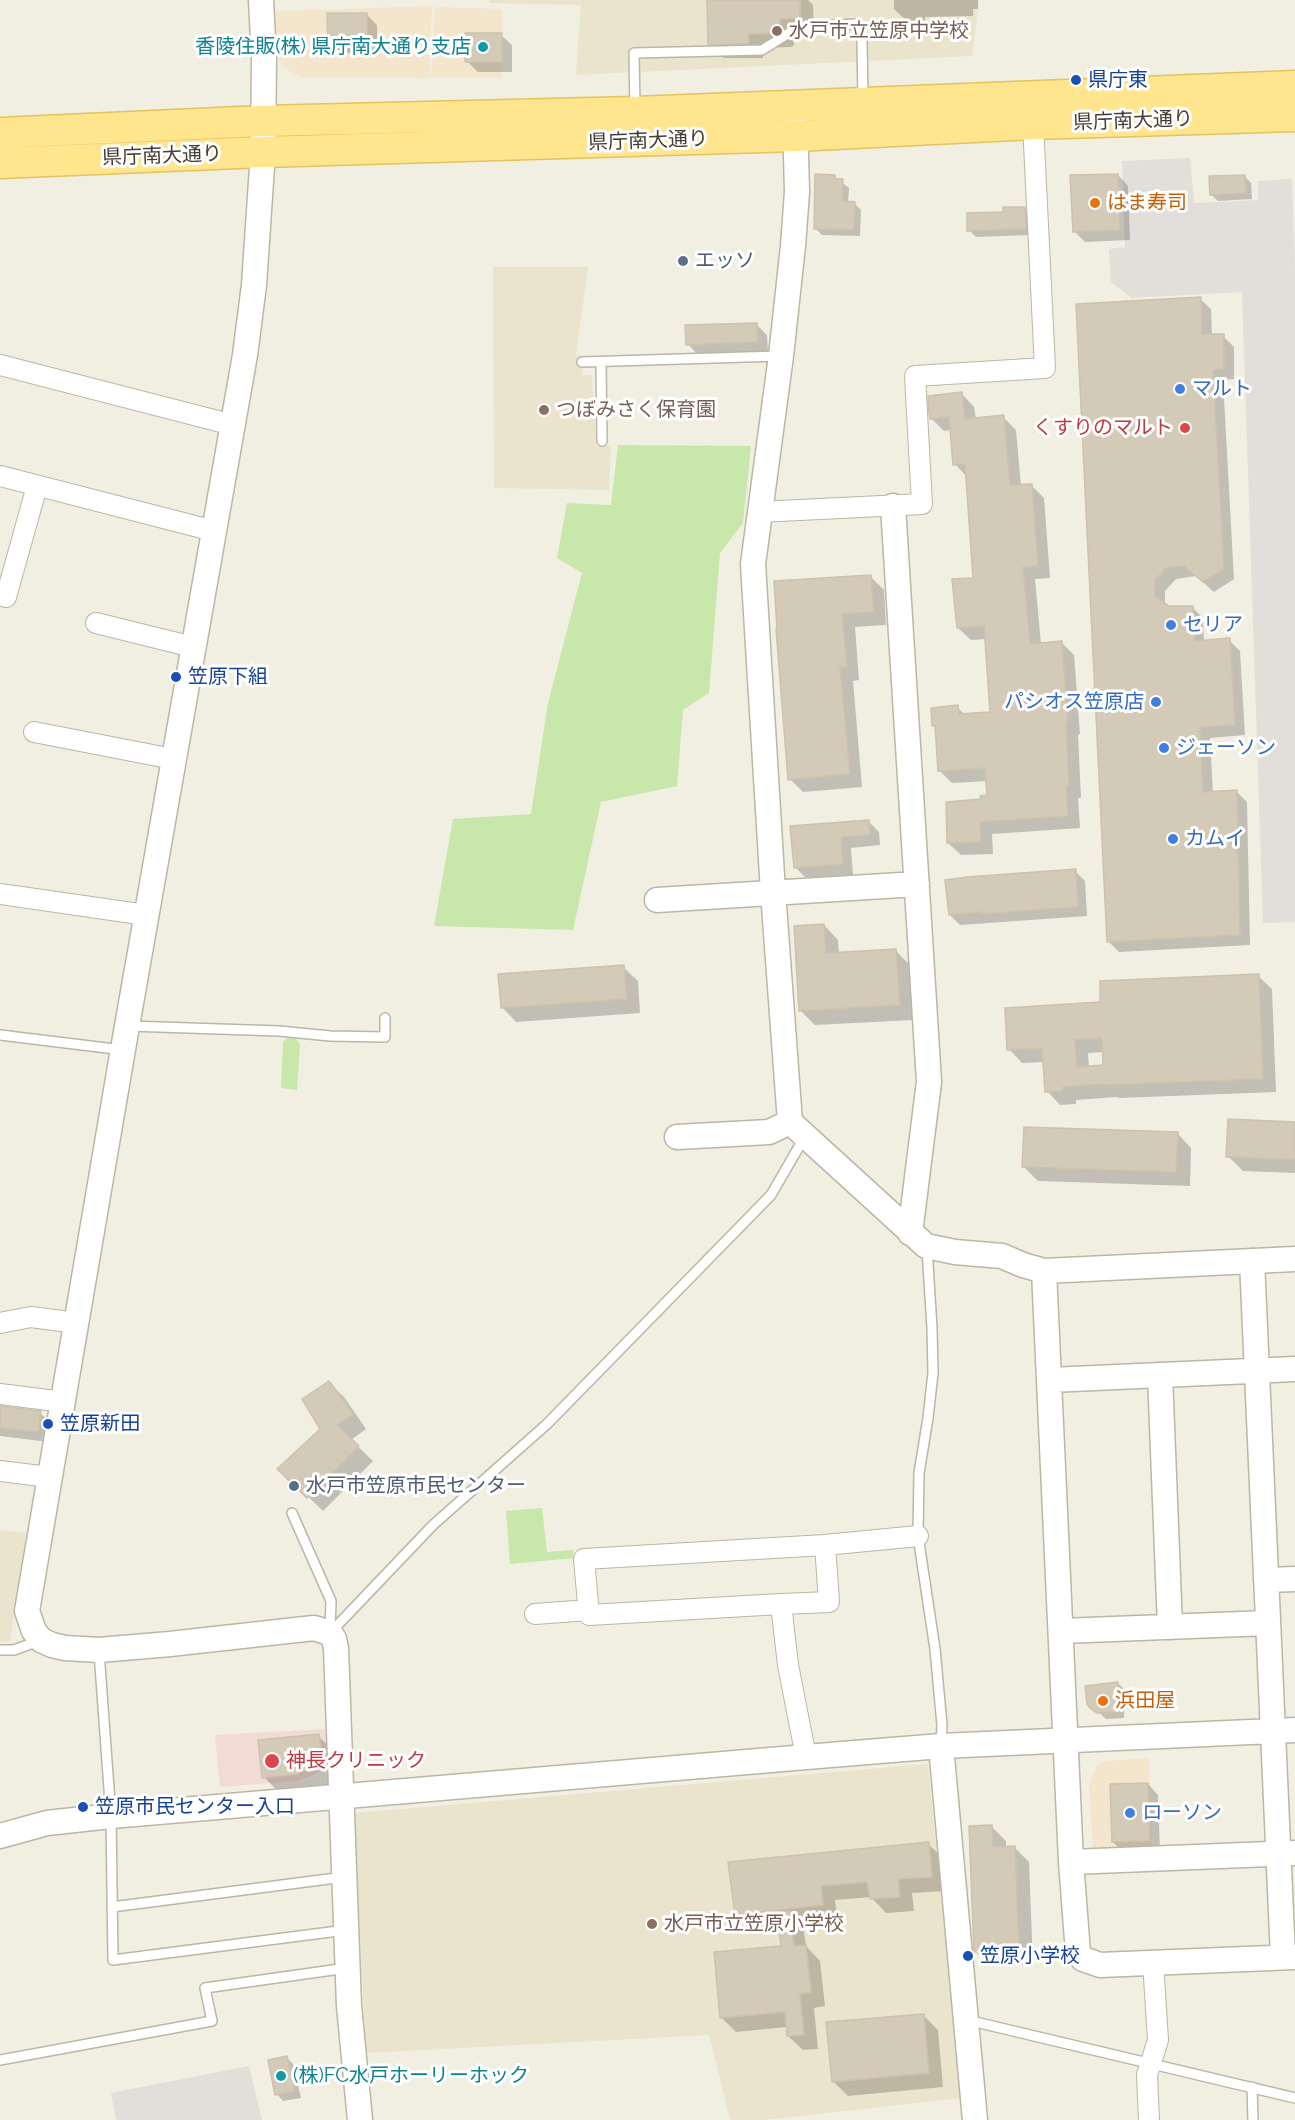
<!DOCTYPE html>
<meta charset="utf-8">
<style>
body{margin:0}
canvas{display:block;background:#f1eee2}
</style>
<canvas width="1295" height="2120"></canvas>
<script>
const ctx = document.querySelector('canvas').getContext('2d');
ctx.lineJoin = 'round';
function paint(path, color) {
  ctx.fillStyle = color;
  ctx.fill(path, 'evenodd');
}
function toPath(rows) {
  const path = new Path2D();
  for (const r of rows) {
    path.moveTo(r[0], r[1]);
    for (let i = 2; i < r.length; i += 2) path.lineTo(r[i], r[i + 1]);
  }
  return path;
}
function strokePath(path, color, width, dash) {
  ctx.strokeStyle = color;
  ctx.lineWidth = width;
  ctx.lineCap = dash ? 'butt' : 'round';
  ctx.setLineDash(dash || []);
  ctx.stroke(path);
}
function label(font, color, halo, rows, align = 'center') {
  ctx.font = font + ' Raleway,"Noto Sans JP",sans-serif';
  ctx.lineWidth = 6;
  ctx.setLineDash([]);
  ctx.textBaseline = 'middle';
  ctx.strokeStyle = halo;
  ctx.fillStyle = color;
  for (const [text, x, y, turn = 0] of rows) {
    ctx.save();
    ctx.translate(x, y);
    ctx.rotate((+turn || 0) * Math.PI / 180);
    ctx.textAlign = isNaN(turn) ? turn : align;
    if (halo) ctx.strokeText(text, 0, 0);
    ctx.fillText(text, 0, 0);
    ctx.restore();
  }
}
paint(toPath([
 [432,6,429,78,301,77,289,71,281,64,277,57,275,11],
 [435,7,502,9,502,78,431,77],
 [1149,1758,1152,1845,1093,1848,1089,1787,1096,1766,1105,1761]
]), '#f4e6cc');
paint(toPath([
 [489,0,979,0,972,56,576,75,581,5,489,3],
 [493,267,588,267,576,355,582,355,582,375,592,375,596,446,611,445,609,490,494,488],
 [0,1530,26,1533,10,1642,0,1641],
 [928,1764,961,2098,765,2120,730,2120,709,2035,366,2053,354,1813]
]), '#ebe4cc');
paint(toPath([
 [326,1729,327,1757,324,1766,316,1774,297,1781,220,1787,215,1735]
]), '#f3dbd5');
paint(toPath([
 [618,445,751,446,743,523,720,553,709,693,683,710,677,786,601,802,573,930,434,926,453,819,531,814,548,703,582,573,557,558,567,503,611,505],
 [288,1037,295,1038,300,1044,297,1090,281,1088,283,1042],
 [542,1508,547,1552,573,1550,574,1558,510,1564,506,1511]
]), '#c8e7aa');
paint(toPath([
 [1190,158,1194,203,1258,200,1258,181,1292,179,1295,269,1295,922,1263,923,1242,292,1132,298,1111,282,1109,249,1125,247,1122,161],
 [249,2066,262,2120,116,2120,111,2093]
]), '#e2dfdb');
paint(toPath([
 [709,0,808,0,813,5,814,32,794,33,794,45,791,47,762,48,763,58,724,58,709,44],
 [894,0,978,0,978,9,973,9,973,16,925,17,925,23,909,23,894,9],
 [366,14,377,25,378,53,340,53,329,42],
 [501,35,512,45,512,72,478,72,467,61],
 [1118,175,1128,186,1130,240,1085,242,1074,231],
 [1244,176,1251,183,1252,199,1218,201,1211,194],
 [835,177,849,188,848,203,854,203,861,210,860,236,822,235,815,228],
 [1024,208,1031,215,1032,235,976,237,969,230,1005,213],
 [1200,299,1211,309,1212,336,1223,336,1234,347,1234,379,1223,380,1234,579,1214,592,1196,576,1176,579,1165,591,1165,606,1168,608,1192,607,1203,618,1204,642,1229,640,1240,651,1245,735,1210,738,1213,793,1236,791,1247,802,1250,945,1119,952,1109,942,1077,306],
 [756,324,767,335,768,353,698,355,688,344],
 [962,394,974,407,976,419,1003,417,1016,430,1021,486,1031,485,1044,498,1050,578,1035,579,1041,644,1062,643,1074,655,1080,734,1078,735,1081,798,1078,798,1080,828,992,834,993,854,961,855,948,843,982,801,989,797,988,781,952,783,939,770,937,729,933,725,957,707,965,715,992,713,986,639,971,640,958,628,974,579,967,477,955,464,952,430,944,431,931,418],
 [871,577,884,590,886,625,855,627,859,680,853,681,862,787,803,792,790,779,777,630],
 [868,821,879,832,880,845,851,848,853,875,806,878,795,867,792,827],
 [1075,871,1085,881,1087,916,960,925,950,915],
 [824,925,838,940,839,954,896,951,910,965,913,1020,815,1025,801,1011],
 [623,967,638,981,640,1013,516,1022,502,1007],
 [1258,976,1272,989,1276,1092,1119,1098,1117,1097,1076,1100,1076,1104,1060,1105,1047,1091,1045,1062,1022,1063,1009,1049,1102,1003],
 [1104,1052,1104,1066,1089,1068,1088,1053],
 [1295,1123,1295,1173,1243,1171,1228,1156],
 [1177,1133,1191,1148,1190,1186,1038,1181,1024,1167],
 [329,1383,344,1397,366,1429,351,1440,373,1461,323,1511,294,1483,322,1429],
 [0,1408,40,1413,51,1423,49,1442,0,1436],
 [1118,1683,1125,1690,1124,1718,1106,1719,1089,1703],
 [318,1736,340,1757,336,1791,285,1799,264,1777],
 [1148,1784,1158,1795,1160,1851,1124,1853,1113,1842],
 [992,1827,1006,1841,1006,1848,1014,1847,1029,1862,1033,1964,990,1966,976,1952],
 [928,1844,943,1858,946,1891,912,1893,914,1911,886,1913,871,1897,835,1900,837,1919,799,1923,803,1927,806,1946,820,1961,825,2006,814,2008,818,2049,803,2050,788,2036,787,2027,736,2032,722,2018,782,1947,780,1925,751,1928,736,1914],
 [923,2015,938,2030,943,2087,848,2096,833,2081],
 [286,2057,293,2064,301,2098,283,2101,277,2094]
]), '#0003');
const building = toPath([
 [707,0,800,0,800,18,780,19,780,30,776,33,748,34,749,44,708,45,707,0],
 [327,13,367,13,367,42,328,43,327,13],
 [465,33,502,33,502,62,465,62,465,33],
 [815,174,835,175,835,179,843,179,842,201,855,202,854,230,814,229,815,174],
 [1118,174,1120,230,1073,232,1070,175,1118,174],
 [1245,175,1246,193,1210,195,1209,176,1245,175],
 [1003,207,1025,207,1026,229,967,231,967,213,1003,212,1003,207],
 [1201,297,1202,334,1224,334,1224,369,1213,370,1224,569,1203,582,1184,566,1166,568,1155,580,1155,596,1169,606,1193,606,1195,641,1230,638,1235,725,1200,727,1203,792,1237,790,1240,935,1107,942,1076,304,1201,297],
 [757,323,757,342,686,345,685,325,757,323],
 [962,392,965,419,1004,415,1010,485,1032,484,1038,566,1023,567,1030,644,1062,641,1068,722,1066,722,1069,785,1066,786,1068,816,980,822,981,842,947,843,946,802,981,799,980,796,987,795,985,768,938,771,935,726,932,726,931,708,958,705,959,714,990,712,984,626,957,628,952,579,973,578,965,464,953,465,949,417,930,419,929,413,928,396,962,392],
 [871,575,874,612,842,614,847,667,840,667,850,774,788,780,776,629,777,629,774,581,871,575],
 [869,820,870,835,841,837,843,864,794,868,790,826,869,820],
 [1076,869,1078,907,982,914,982,912,949,915,945,880,967,877,1076,869],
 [824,924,826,953,896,949,900,1005,799,1011,794,926,824,924],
 [624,965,627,999,501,1008,498,974,624,965],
 [1259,974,1263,1079,1104,1085,1104,1084,1063,1087,1063,1091,1045,1092,1042,1048,1007,1050,1005,1008,1100,1002,1100,981,1259,974],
 [1102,1038,1103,1065,1077,1067,1075,1040,1102,1038],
 [1228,1119,1295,1122,1295,1160,1226,1157,1228,1119],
 [1024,1127,1178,1132,1176,1172,1022,1167,1024,1127],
 [329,1381,353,1414,337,1425,359,1446,307,1498,277,1469,320,1429,302,1399,329,1381],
 [0,1406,41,1411,38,1432,0,1428,0,1406],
 [1118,1682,1118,1712,1097,1713,1091,1709,1087,1704,1085,1686,1118,1682],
 [319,1734,322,1761,314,1762,315,1769,299,1771,299,1774,262,1778,258,1740,319,1734],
 [1148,1783,1150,1841,1112,1842,1110,1784,1148,1783],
 [992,1825,993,1847,1015,1846,1019,1950,974,1952,969,1826,992,1825],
 [929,1842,932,1877,898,1879,900,1897,870,1899,867,1882,821,1886,823,1905,735,1915,728,1862,929,1842],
 [789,1911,794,1946,806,1945,811,1992,800,1994,804,2035,787,2036,785,2012,720,2018,714,1952,781,1946,777,1913,789,1911],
 [924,2014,929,2073,832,2082,826,2022,924,2014],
 [287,2056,295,2091,275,2095,268,2060,287,2056]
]);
paint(building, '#d3cab8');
strokePath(building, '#cec2ab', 1.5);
const service = toPath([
 [635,109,634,53,762,50,789,33,820,26,856,24,862,40,863,100],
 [582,362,779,356],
 [601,362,602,441],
 [129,1026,279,1031,330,1036,385,1037,385,1018],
 [0,1035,123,1050],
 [927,1248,932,1328,933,1373,928,1418,919,1473,918,1536,935,1649,942,1725,941,1744],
 [292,1513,331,1601,330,1630],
 [330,1633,433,1525,547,1424,771,1195,804,1138],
 [0,1650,14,1650,41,1640],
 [99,1652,111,1816,113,1960,346,1930],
 [112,1907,344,1877],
 [967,2020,1295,2098],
 [0,2060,212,2021,205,1988,347,1968],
 [1252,2087,1253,2120]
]);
const minor = toPath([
 [0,365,233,425],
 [0,476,214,531],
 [759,512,922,504,915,376,1045,368,1033,124],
 [0,595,6,597,37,486],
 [96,623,193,647],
 [34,732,173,759],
 [0,894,146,915],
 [0,1323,31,1317,77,1323],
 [0,1394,64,1402],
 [0,1471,49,1477],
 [825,1545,918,1536],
 [781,1604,829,1602,825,1545,584,1559,589,1615,781,1604,788,1665,806,1757],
 [535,1614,589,1610],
 [1149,2120,1147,2075,1158,2040,1153,1962]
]);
const tertiary = toPath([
 [261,0,264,59,263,152,254,285,245,355,127,1026,27,1611,34,1631,41,1640,52,1645,65,1648,99,1650,170,1644,314,1628,330,1633,334,1639,336,1648,349,2006,360,2120],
 [795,119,797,192,793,246,781,356,753,564,773,892,790,1122,926,1246,955,1252,1002,1256,1023,1265,1044,1271,1071,1862,1078,1953,1083,1959,1100,1965,1295,1957],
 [893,506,929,1082,910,1233],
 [657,900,917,884],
 [677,1137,769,1132,790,1122],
 [1252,1261,1283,1957],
 [1044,1271,1295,1259],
 [1160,1375,1170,1627],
 [1050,1380,1295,1369],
 [1266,1580,1295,1579],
 [1061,1631,1268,1623],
 [941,1746,975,2120],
 [0,1836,47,1823,111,1816,806,1757,941,1746,1295,1730],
 [1071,1862,1295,1853]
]);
const primary = toPath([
 [0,133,263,121,635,112,1295,86],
 [0,163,263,152,796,136,1033,124,1295,116]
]);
strokePath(service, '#bdb6a5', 12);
strokePath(minor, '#bdb6a5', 22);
strokePath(tertiary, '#bdb6a5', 27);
strokePath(primary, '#e3c35e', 33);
strokePath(service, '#fff', 9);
strokePath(minor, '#fff', 20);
strokePath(tertiary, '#fff', 24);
strokePath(primary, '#fee58e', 30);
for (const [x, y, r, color] of [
 [777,31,6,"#8d6e63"],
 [483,47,6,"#0f9aa8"],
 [1076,80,6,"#1a4fb4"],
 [1095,203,6,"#e8710a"],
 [683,261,6,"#5c6f8a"],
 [1180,389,6,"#3f7fe0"],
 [544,410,6,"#8d6e63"],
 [1185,428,6,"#e0444e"],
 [1171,625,6,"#3f7fe0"],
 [176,677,6,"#1a4fb4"],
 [1156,702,6,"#3f7fe0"],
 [1164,748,6,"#3f7fe0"],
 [1173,839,6,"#3f7fe0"],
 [48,1424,6,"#1a4fb4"],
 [294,1486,6,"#5c6f8a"],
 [1103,1701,6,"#e8710a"],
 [272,1761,8,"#e0444e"],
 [83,1807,6,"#1a4fb4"],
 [1130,1813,6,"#3f7fe0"],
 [652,1924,6,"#8d6e63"],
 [968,1956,6,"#1a4fb4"],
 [281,2076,6,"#0f9aa8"]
]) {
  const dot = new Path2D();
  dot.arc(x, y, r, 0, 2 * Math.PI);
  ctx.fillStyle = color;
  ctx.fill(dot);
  strokePath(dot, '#fff', 2);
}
label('20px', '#785e54', '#fff', [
 ["水戸市立笠原中学校",789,31],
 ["つぼみさく保育園",556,410],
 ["水戸市立笠原小学校",664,1924]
], 'left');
label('20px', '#0d838f', '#fff', [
 ["香陵住販(株) 県庁南大通り支店",471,47],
 ["(株)FC水戸ホーリーホック",293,2076,"left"]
], 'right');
label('20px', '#164399', '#fff', [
 ["県庁東",1088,80],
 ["笠原下組",188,677],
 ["笠原新田",60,1424],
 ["笠原市民センター入口",95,1807],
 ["笠原小学校",980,1956]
], 'left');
label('20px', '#433d33', '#fff', [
 ["県庁南大通り",1133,121,-2],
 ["県庁南大通り",648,141,-2],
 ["県庁南大通り",162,156,-2]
]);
label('20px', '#c56008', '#fff', [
 ["はま寿司",1107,203],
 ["浜田屋",1115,1701]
], 'left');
label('20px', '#4e5e75', '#fff', [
 ["エッソ",695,261],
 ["水戸市笠原市民センター",306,1486]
], 'left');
label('20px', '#366cbe', '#fff', [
 ["マルト",1192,389],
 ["セリア",1183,625],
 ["パシオス笠原店",1144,702,"right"],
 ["ジェーソン",1176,748],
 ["カムイ",1185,839],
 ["ローソン",1142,1813]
], 'left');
label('20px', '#be3a42', '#fff', [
 ["くすりのマルト",1173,428],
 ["神長クリニック",286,1761,"left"]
], 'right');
</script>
